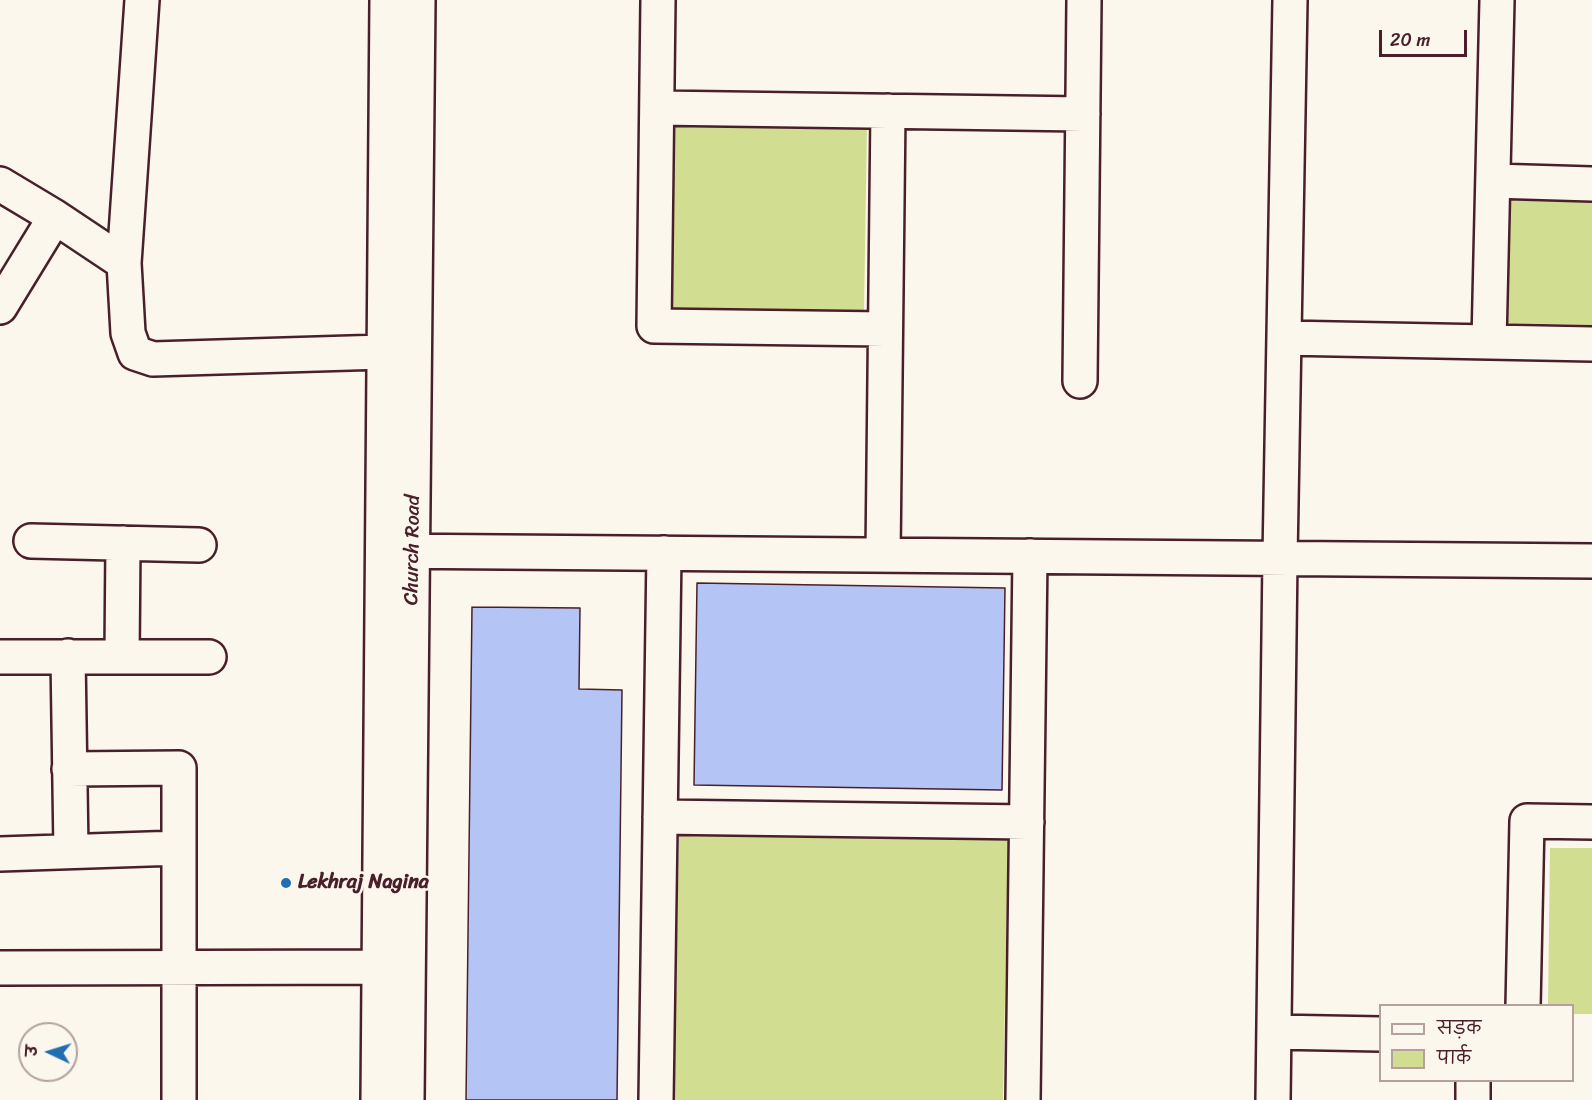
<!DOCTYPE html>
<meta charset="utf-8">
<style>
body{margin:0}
#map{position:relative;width:1592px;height:1100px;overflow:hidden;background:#fbf7ec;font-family:Sriracha,"Playpen Sans Deva",sans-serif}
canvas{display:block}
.legend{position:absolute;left:1379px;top:1004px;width:195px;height:78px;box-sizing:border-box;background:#fbf7ec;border:2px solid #b4a19f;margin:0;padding:8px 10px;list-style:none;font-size:18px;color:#4a1f2b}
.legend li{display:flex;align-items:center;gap:12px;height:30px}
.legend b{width:30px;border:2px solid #b4a19f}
.north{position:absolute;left:18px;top:1022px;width:60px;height:60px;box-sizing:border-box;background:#fbf7ec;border:2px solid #b4a19f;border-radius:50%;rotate:274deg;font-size:16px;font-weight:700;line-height:24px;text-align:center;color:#4a1f2b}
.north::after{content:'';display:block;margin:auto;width:21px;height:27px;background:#1f6fb2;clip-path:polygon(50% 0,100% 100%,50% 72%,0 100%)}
.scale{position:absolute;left:1379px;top:30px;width:88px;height:27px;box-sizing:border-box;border:3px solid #4a1f2b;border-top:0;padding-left:8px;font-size:18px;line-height:21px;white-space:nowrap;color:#4a1f2b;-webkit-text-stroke:4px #fbf7ec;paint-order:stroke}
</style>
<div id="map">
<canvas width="1592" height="1100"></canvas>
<ul class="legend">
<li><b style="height:8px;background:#fbf7ec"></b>सड़क</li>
<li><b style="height:16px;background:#d1dd90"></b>पार्क</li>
</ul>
<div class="north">उ</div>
<div class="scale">20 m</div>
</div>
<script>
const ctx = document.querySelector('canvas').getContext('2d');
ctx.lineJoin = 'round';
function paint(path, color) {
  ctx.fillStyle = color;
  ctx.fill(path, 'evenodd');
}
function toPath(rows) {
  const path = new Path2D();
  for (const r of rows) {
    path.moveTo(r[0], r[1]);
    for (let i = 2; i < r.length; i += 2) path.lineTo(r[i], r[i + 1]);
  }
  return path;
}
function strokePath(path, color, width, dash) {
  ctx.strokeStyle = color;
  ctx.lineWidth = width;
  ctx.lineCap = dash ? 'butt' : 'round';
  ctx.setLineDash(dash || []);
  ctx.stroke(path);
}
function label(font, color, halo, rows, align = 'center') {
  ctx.font = font + ' Sriracha,sans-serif';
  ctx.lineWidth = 5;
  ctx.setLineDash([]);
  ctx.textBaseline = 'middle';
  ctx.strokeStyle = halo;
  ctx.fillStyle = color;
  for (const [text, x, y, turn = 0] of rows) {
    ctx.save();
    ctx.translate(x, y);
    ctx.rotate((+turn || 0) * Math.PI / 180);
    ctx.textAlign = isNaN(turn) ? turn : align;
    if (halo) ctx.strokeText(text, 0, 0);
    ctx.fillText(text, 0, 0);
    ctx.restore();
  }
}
paint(toPath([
 [671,124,867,127,864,312,668,309],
 [1508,198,1592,200,1592,325,1504,323],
 [679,834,1008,840,1003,1100,674,1100],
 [1550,848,1592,848,1592,1014,1573,1014,1572,1006,1548,1005]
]), '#d1dd90');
const building = toPath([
 [697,583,1005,588,1002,790,694,785,697,583],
 [472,607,580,608,579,689,622,690,617,1100,466,1100,472,607]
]);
paint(building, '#b4c4f4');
strokePath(building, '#4a1f2b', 1.5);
const minor = toPath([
 [142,0,124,263,128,333,135,353,153,359,383,352],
 [658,0,654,326,885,329],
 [657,108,1083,114],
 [1493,181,1592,184],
 [0,184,55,217,124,263],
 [0,307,55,217],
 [1284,338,1592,344],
 [1489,342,1497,0],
 [1080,381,1084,0],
 [31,541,199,545],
 [383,551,1592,561],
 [883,555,888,111],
 [68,656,71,851],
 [122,656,123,543],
 [0,657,209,657],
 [69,769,179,768,179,1100],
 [660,817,1027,822],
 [0,854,178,848],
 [0,968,400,967],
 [1523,1006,1527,821,1592,822],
 [1274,1032,1380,1034],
 [378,1100,387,0],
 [407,1100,418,0],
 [656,1100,664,553],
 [1023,1100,1030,556],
 [1273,1100,1280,558,1290,0],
 [1473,1100,1473,1080]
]);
strokePath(minor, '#4a1f2b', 38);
strokePath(minor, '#fbf7ec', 33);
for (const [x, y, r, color] of [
 [286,883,6,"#1f6fb2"]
]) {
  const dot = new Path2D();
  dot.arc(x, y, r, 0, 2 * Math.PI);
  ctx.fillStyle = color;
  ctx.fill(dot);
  strokePath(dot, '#fbf7ec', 2);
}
label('20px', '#4a1f2b', '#fbf7ec', [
 ["Church Road",413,550,-89]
]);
label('bold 20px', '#4a1f2b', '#fbf7ec', [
 ["Lekhraj Nagina",298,883]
], 'left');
</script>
